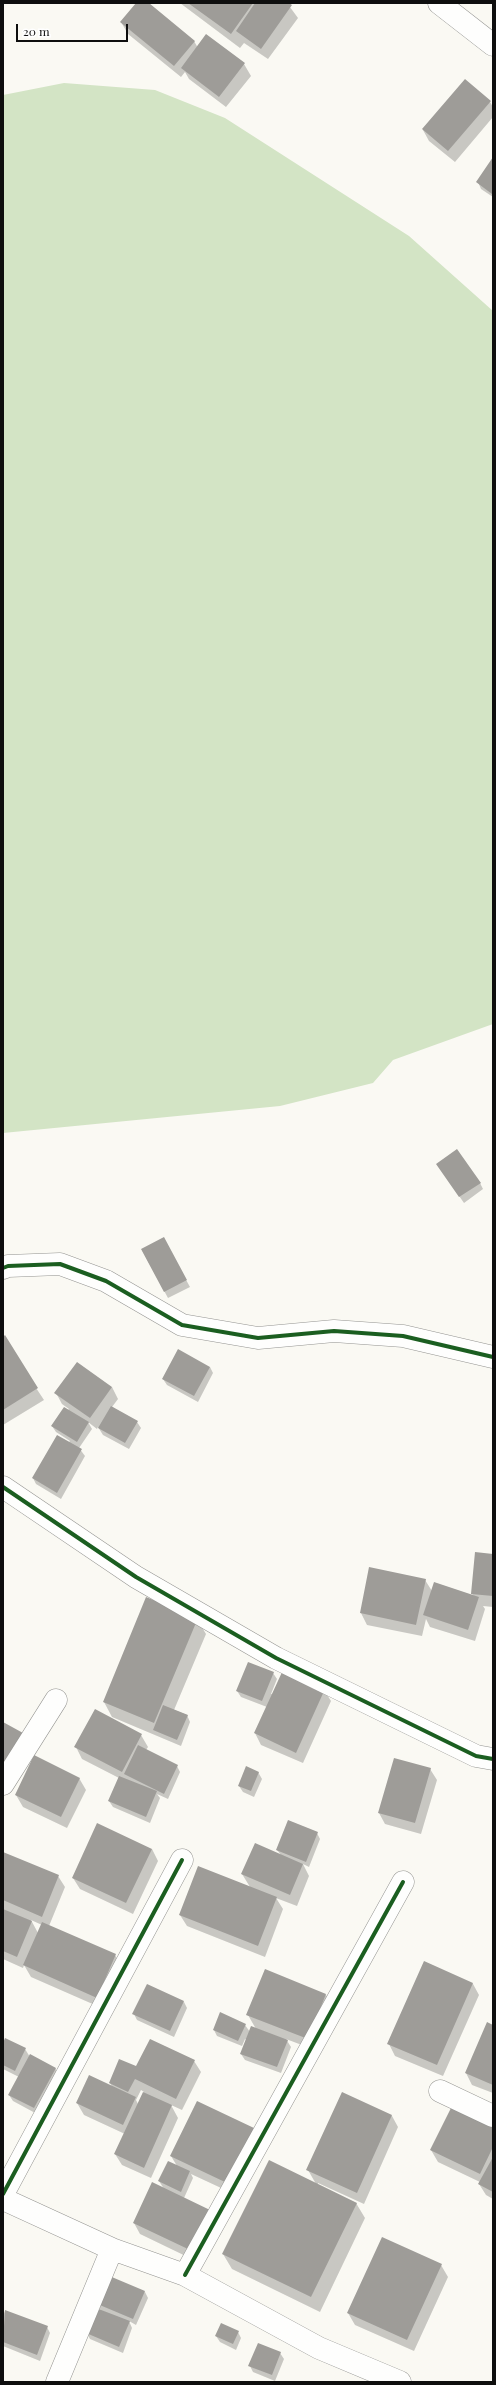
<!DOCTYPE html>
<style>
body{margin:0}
#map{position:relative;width:496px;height:2385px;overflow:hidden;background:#faf9f3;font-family:"Playfair Display",serif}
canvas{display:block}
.frame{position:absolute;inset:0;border:4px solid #0e0e0e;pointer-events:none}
.scale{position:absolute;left:16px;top:24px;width:112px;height:18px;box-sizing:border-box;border:2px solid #0e0e0e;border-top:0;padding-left:5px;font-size:12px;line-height:14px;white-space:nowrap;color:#0e0e0e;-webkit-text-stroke:3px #fff;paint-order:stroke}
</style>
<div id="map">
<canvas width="496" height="2385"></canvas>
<div class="frame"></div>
<div class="scale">20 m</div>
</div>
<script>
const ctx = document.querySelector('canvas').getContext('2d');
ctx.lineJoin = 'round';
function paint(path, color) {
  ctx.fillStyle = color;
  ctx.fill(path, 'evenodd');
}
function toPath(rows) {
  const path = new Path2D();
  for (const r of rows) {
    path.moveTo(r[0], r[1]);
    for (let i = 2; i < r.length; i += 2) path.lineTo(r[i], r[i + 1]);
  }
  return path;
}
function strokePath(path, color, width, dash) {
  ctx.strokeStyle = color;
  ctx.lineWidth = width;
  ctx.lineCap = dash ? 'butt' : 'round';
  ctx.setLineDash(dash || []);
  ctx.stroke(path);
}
paint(toPath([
 [64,83,155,90,225,118,409,236,493,311,493,1024,393,1060,373,1083,280,1106,3,1133,3,95]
]), '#d3e4c5');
paint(toPath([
 [137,3,147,3,194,41,198,48,207,36,244,64,251,76,226,107,189,79,185,72,181,77,128,34,121,22],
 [180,3,287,3,298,18,268,59,244,43,240,48],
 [490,102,493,107,493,117,455,162,429,141,423,130],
 [493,159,493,197,481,189,478,182],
 [441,1170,480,1183,483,1189,464,1203],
 [163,1238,190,1287,168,1298,142,1250],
 [3,1338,44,1400,3,1425],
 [210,1367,213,1373,198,1402,167,1385,163,1379],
 [112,1387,118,1399,112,1407,137,1422,141,1428,129,1449,103,1435,98,1427,97,1429,88,1422,92,1429,79,1448,85,1456,61,1499,36,1484,33,1478,70,1441,56,1432,52,1426,69,1409,62,1404,56,1393],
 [493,1555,493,1607,483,1606,485,1609,475,1641,430,1627,426,1619,422,1636,367,1625,361,1613,425,1580,432,1591,474,1596,472,1594],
 [197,1619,206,1634,174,1710,187,1715,190,1722,181,1746,112,1717,104,1702],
 [273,1673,277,1679,271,1694,324,1690,331,1701,303,1763,261,1745,255,1733,267,1707,241,1697,237,1691],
 [141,1735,148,1747,146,1750,177,1766,180,1772,168,1799,157,1794,160,1798,150,1823,113,1807,109,1801,119,1778,82,1759,76,1747],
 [430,1769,437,1780,421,1834,385,1824,379,1813],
 [258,1772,262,1779,254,1797,243,1792,239,1786],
 [79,1778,86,1790,67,1828,23,1807,16,1795],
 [317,1833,320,1839,309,1867,303,1864,309,1876,297,1906,276,1898,283,1909,265,1957,187,1926,180,1915,250,1887,242,1874,281,1855,277,1850],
 [152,1849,158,1861,133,1914,80,1889,73,1878],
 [3,1853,58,1876,65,1887,49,1926,115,1955,122,1967,104,2009,31,1977,24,1965,23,1968,3,1959],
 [31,1920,42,1925,38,1933],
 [425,1962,473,1984,479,1995,443,2076,395,2056,389,2044],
 [265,1970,326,1995,332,2006,315,2050,286,2039,291,2047,281,2073,245,2060,241,2054,247,2040,245,2039,242,2046,217,2036,214,2030,245,2025,250,2032,256,2029,248,2015],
 [184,2002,187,2008,174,2037,137,2020,134,2014],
 [493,2026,493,2093,472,2085,466,2073],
 [3,2041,25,2049,30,2057,55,2068,59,2075,37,2114,13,2101,9,2095,19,2077,3,2069],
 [194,2061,201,2072,182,2110,171,2105,178,2118,151,2178,122,2165,115,2154,125,2134,84,2115,77,2103,112,2087,110,2083],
 [141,2090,144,2092,138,2104,136,2100],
 [342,2093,392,2116,398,2127,364,2204,318,2183,318,2185,356,2203,365,2218,320,2312,232,2269,223,2254,316,2184,308,2170],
 [197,2102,234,2194,191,2174,193,2178,184,2198,196,2261,140,2234,134,2223,164,2189,159,2181,177,2166,171,2156],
 [493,2127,493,2199,486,2195,479,2184,480,2182,438,2162,431,2150],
 [441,2265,448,2277,414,2351,355,2325,348,2313],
 [145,2292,148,2298,136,2325,129,2321,132,2328,123,2353,90,2339,87,2333,101,2311,96,2302],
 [5,2311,47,2327,50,2333,40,2361,3,2346,3,2316],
 [238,2332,241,2338,236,2350,220,2342,216,2336],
 [280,2353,284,2359,275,2381,253,2372,250,2366]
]), '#0003');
paint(toPath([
 [136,3,149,3,195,41,174,66,120,22],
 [188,3,253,3,231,34],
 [255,3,289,3,292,5,261,49,236,31],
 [206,34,245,63,219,97,181,68],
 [465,79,491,101,448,151,422,129],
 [493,157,493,193,492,194,476,182],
 [457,1149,481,1183,459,1197,436,1164],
 [164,1237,187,1280,164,1292,141,1249],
 [5,1335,38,1388,3,1410,3,1337],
 [178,1349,210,1367,194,1396,162,1379],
 [77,1362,112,1387,90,1418,54,1393],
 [111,1406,138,1421,125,1443,98,1428],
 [64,1407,89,1422,77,1442,51,1426],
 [57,1435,82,1449,57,1493,32,1478],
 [475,1552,493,1554,493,1596,471,1594],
 [369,1567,426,1579,416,1625,360,1613],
 [434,1582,479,1597,468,1630,423,1615],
 [146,1597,198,1618,154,1723,103,1702],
 [248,1662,274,1672,262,1701,236,1691],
 [283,1670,325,1689,296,1753,254,1733],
 [163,1705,188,1715,177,1740,153,1730],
 [95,1709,142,1734,122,1772,74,1747],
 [3,1722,23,1733,3,1767],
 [138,1745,178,1765,164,1794,124,1774],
 [34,1755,80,1778,61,1817,15,1795],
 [394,1758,431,1768,415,1823,378,1813],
 [246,1766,259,1772,251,1791,238,1786],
 [119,1776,157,1791,146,1817,108,1801],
 [288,1820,318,1832,306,1862,276,1850],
 [97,1823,152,1849,126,1903,72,1878],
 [255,1843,303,1864,290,1895,241,1874],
 [3,1852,59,1875,42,1917,3,1900],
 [198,1866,277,1897,258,1946,179,1915],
 [3,1909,32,1921,17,1957,3,1951],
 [42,1922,116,1954,97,1998,23,1965],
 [424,1961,473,1983,437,2065,387,2044],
 [265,1969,326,1994,308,2039,246,2015],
 [147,1984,184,2001,170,2031,132,2014],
 [220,2012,246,2024,238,2041,213,2030],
 [487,2022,493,2025,493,2085,465,2073],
 [251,2026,288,2040,277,2067,240,2054],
 [5,2038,26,2048,15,2071,3,2065,3,2043],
 [150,2039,195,2060,176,2099,135,2079,128,2092,109,2083,119,2059,136,2066],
 [30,2054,56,2068,34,2108,8,2095],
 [89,2075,136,2097,123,2125,76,2103],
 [143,2092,172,2105,144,2168,114,2154],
 [342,2092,392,2115,357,2193,306,2170],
 [197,2101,254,2128,227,2183,170,2156],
 [452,2106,493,2126,493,2147,480,2174,430,2150],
 [493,2157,493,2192,478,2184],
 [269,2160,357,2203,311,2297,222,2254],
 [168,2161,190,2171,181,2192,158,2181],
 [152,2182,210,2210,190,2250,133,2223],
 [382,2237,442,2264,407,2340,347,2313],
 [107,2275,145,2291,133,2319,95,2303],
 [96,2308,130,2321,119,2347,86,2333],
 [5,2310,48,2326,37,2355,3,2342],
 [221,2323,239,2331,233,2344,215,2336],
 [258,2343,281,2352,272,2375,248,2366]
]), '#9e9c98');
const street = toPath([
 [439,3,493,45],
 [3,1268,8,1266,60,1264,106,1281,182,1325,258,1338,334,1331,403,1336,493,1357],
 [3,1487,136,1577,276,1658,476,1756,493,1759],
 [3,1784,56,1700],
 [440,2091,493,2116],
 [3,2194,182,1860],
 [3,2199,112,2249,185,2275,319,2348,400,2382],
 [185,2275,403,1882],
 [57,2382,112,2249]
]);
strokePath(street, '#949491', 23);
strokePath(street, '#fefefd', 22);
strokePath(toPath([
 [3,1268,8,1266,60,1264,106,1281,182,1325,258,1338,334,1331,403,1336,493,1357],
 [3,1487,136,1577,276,1658,476,1756,493,1759],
 [3,2194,182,1860],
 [185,2275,403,1882]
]), '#1b5e20', 4);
</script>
